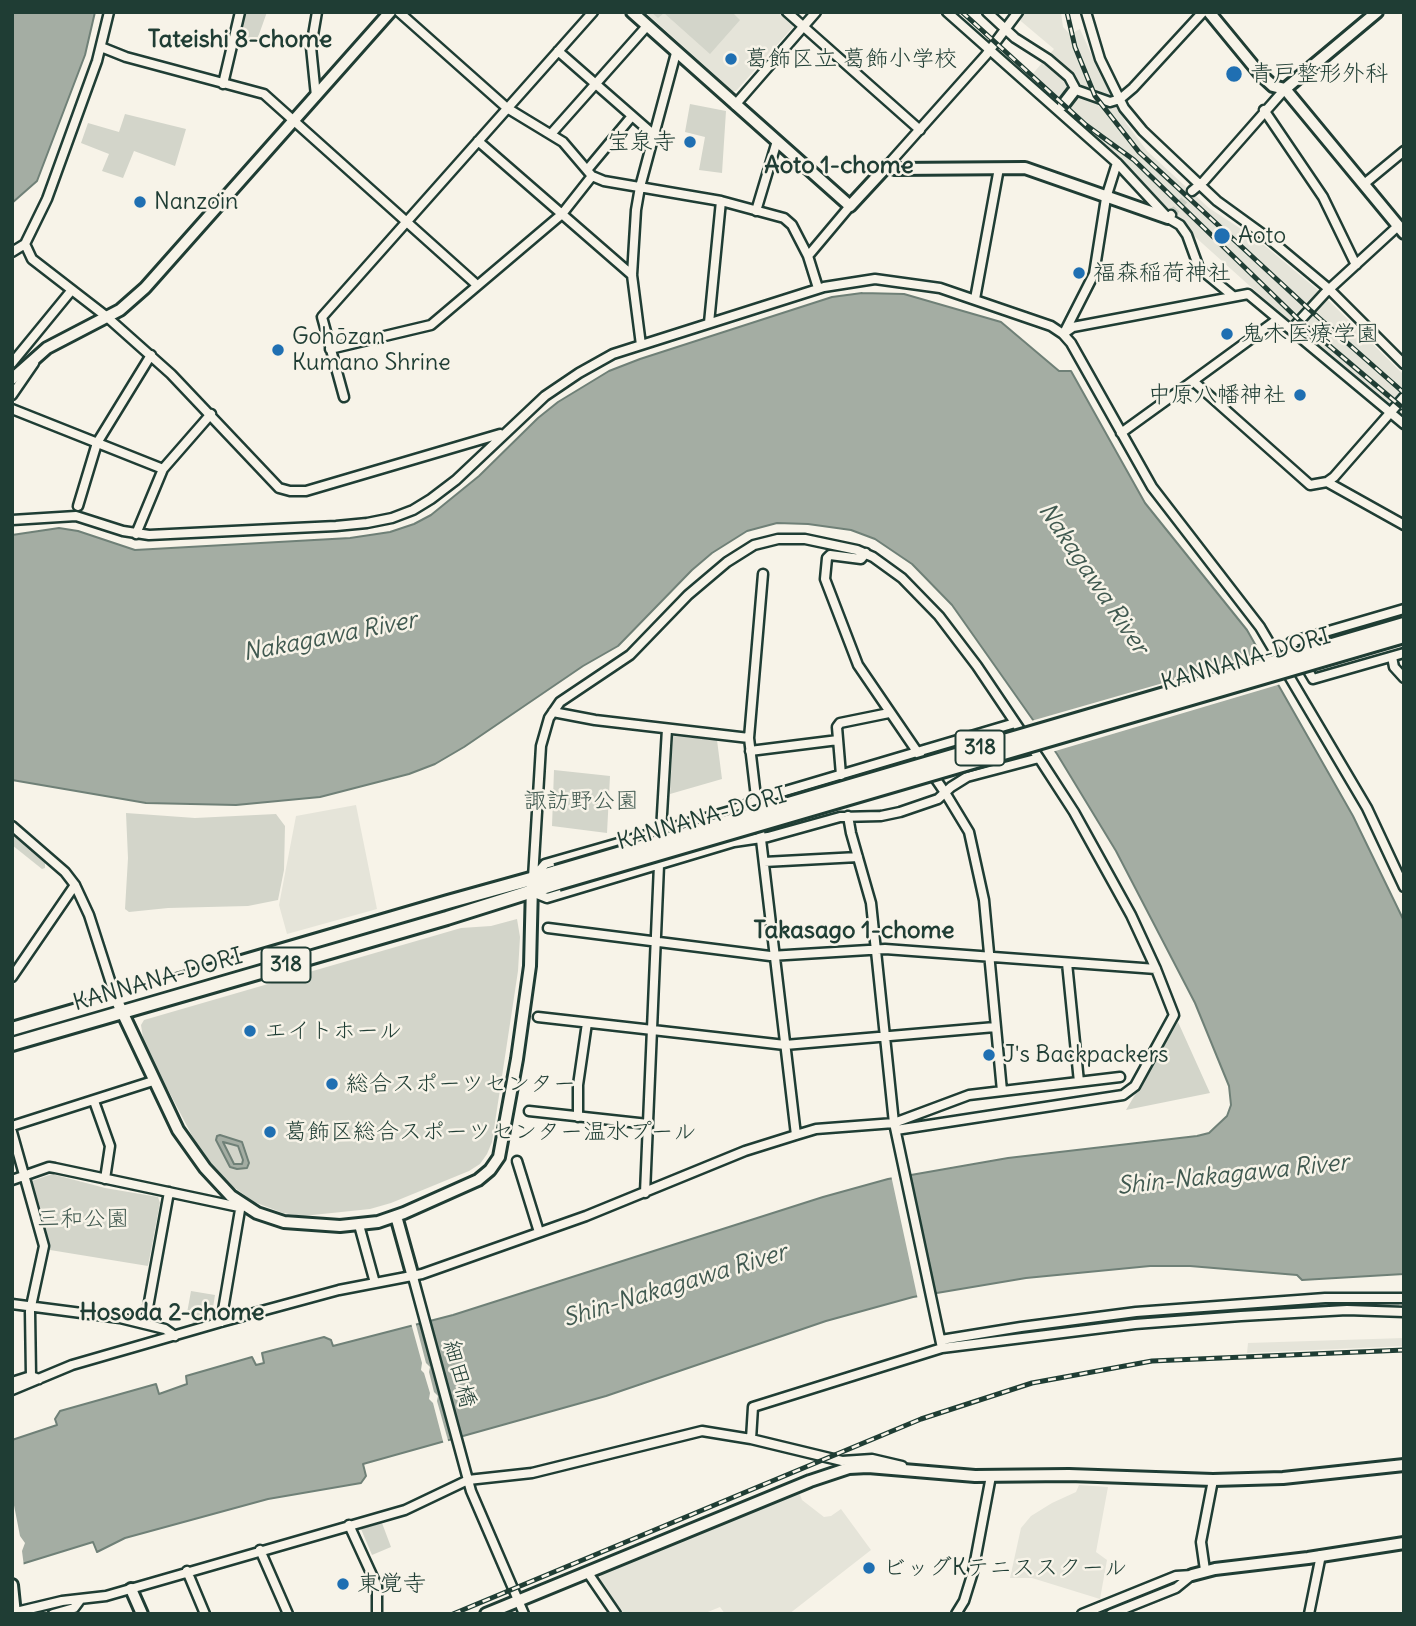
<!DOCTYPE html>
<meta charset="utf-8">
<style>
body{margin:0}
#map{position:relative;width:1416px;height:1626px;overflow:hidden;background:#f7f3e8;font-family:Delius,sans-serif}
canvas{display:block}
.frame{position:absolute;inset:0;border:14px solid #1f3d34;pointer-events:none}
</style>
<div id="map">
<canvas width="1416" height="1626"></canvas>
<div class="frame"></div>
</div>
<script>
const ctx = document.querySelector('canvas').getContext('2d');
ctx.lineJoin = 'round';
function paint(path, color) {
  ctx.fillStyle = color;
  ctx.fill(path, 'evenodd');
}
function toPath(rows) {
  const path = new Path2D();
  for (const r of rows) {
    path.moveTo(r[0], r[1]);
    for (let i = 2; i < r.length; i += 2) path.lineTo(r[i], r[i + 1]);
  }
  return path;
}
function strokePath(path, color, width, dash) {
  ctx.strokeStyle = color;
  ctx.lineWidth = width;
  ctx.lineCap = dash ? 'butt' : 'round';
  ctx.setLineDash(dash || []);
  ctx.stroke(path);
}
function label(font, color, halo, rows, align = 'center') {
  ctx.font = font + ' Delius,"Klee One",sans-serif';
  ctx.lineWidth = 5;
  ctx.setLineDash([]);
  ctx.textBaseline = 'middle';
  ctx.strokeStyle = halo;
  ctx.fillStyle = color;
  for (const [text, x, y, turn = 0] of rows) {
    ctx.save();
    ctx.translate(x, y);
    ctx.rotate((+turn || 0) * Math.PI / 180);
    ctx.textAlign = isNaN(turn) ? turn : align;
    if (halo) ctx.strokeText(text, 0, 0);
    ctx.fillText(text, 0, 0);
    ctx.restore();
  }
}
paint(toPath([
 [645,12,781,12,793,22,793,27,736,91,733,91],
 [1020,12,1061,12,1063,27,1070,34,1080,29,1100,74,1126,123,1147,151,1209,208,1258,240,1319,291,1404,375,1404,417,1300,331,1193,235,1130,168,1030,77,1054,49,1016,17],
 [356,805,377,909,287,934,279,905,296,816],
 [1404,1338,1404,1346,1247,1353,1248,1343],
 [1079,1485,1108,1487,1096,1552,1107,1560,1100,1599,1032,1578,1010,1578,1021,1528,1031,1516,1052,1503,1076,1492],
 [799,1492,802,1500,824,1517,831,1516,841,1509,871,1550,789,1614,725,1614,720,1607,703,1614,622,1614,599,1579,602,1574]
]), '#e5e4d9');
paint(toPath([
 [244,12,267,12,257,40,238,35],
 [651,12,732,12,740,20,710,54,664,13,658,18],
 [690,104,726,111,722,173,699,170,705,137,685,132],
 [125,114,186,129,175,166,134,151,123,178,102,171,109,154,81,143,88,123,119,132],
 [673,736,717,740,722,779,670,794],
 [554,770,610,776,607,833,552,826],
 [126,813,195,818,276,814,285,826,284,870,278,900,248,906,168,908,129,912,125,909,128,858],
 [12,832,45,860,45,868,42,869,12,845],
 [517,919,520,937,518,971,492,1142,487,1154,480,1164,469,1171,391,1203,370,1209,303,1216,283,1213,254,1202,228,1183,198,1147,144,1044,141,1025,144,1020,461,928,491,926],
 [1178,1022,1210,1093,1126,1110],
 [52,1174,105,1188,158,1197,160,1203,148,1266,50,1250,32,1181],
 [191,1291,215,1295,211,1320,192,1326,194,1315,187,1313],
 [1369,1301,1399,1302,1399,1306,1343,1306,1263,1311,1263,1307],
 [1249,1308,1239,1312,1079,1327,1078,1324,1071,1324],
 [1067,1324,1060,1329,964,1341,964,1340],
 [382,1523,391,1547,372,1555,361,1529],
 [1157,1584,1160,1593,1109,1614,1084,1614]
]), '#d3d5ca');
const water = toPath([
 [12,12,95,12,85,55,37,181,12,203,12,12],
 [862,293,904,294,1001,322,1059,371,1071,371,1145,503,1247,630,1353,816,1404,921,1404,1274,1302,1280,1297,1275,1190,1266,1150,1266,1026,1278,913,1297,826,1321,606,1396,363,1464,366,1476,361,1483,268,1499,125,1538,97,1552,93,1542,12,1567,12,1440,57,1425,55,1419,60,1411,156,1384,159,1394,187,1384,186,1376,252,1357,256,1365,264,1363,262,1353,324,1337,331,1340,333,1346,453,1315,823,1197,888,1179,1008,1158,1197,1136,1209,1133,1227,1116,1231,1105,1229,1086,1195,1003,1116,851,1057,754,952,605,912,564,875,539,851,530,808,524,777,523,747,531,712,553,692,570,618,646,583,666,464,747,435,764,409,774,320,797,236,805,146,803,12,780,12,535,59,528,78,531,135,550,350,538,390,532,414,524,431,515,479,476,538,418,558,402,609,371,640,359,832,297,862,293],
 [220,1135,242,1142,249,1163,247,1168,237,1169,230,1167,216,1140,217,1136,220,1135],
 [223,1142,238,1146,243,1160,242,1164,234,1164,223,1142]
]);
paint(water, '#a4ada3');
strokePath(water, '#6f8077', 2);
paint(toPath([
 [1264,654,1281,684,1052,752,1031,721],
 [909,1171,937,1297,918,1300,891,1175],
 [430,1318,463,1440,454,1442,420,1320],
 [415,1321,426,1363,430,1367,429,1372,434,1392,438,1396,437,1401,449,1444,444,1445,433,1403,429,1399,430,1393,424,1373,421,1370,422,1363,411,1323],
 [12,1495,20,1536,25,1543,22,1551,24,1567,12,1570]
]), '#f7f3e8');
strokePath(toPath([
 [1102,1614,1110,1610]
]), '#6f8077', 2.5);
strokePath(toPath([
 [1171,215,1192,191]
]), '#cccfc4', 8, [8, 4]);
const minor = toPath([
 [399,12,507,108,563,142,592,176,604,181,721,201,784,218,792,225,808,256],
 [787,12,920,130],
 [947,12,1117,163,1168,218],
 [987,12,1015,38,1048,59,1069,77,1076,90,1110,102,1120,99,1133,88,1203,12],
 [1086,12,1100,59,1124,108,1143,131,1217,201,1268,238,1329,289,1404,364],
 [101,47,126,57,264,94,477,285],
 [558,51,654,135],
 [223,84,240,12],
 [316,96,311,47,317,12],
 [735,105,816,12],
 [1264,110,1323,197,1356,265],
 [551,134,647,26],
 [478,141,632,275],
 [887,166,986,55,1018,12],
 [587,170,632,116],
 [1364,184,1404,151],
 [1192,191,1204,181,1285,89],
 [756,211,777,141],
 [1171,215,1168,218,1180,225,1187,235,1199,268,1233,296],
 [25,244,32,259,107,317,171,374,279,488,290,491,306,491,500,434],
 [12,252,25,244,47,199,97,61,109,12],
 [818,288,808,256,850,206],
 [975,299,999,168],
 [709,323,721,201],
 [1291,330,1325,293,1398,226],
 [1065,331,1094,274,1106,198,1117,163],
 [1063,334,1073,327,1248,294,1278,319],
 [641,345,632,275,636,210,640,187,676,53],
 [330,349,431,325,562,214,592,176],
 [12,363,71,291],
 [1193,381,1278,319,1404,424],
 [12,395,34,363],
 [344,397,322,317,593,12],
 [12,409,163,469],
 [1121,433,1193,381,1310,485,1327,482,1334,477,1404,397],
 [1327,482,1404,525],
 [78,506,97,443,151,355],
 [12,520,76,516,123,531,149,535,336,526,367,523,392,518,413,510,431,499,456,480,545,396,579,373,613,354,824,287,875,279,940,288,1051,326,1063,334,1071,343,1152,487,1260,627,1367,808,1404,887],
 [136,534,163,469,211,414],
 [866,553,861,559,830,555,827,558,825,579,858,665,946,794,969,832,984,900,1002,1091],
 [1404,609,1291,642,1313,679,1404,653],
 [1392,657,1394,667,1404,678],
 [553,712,595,720,749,738,796,1135],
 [749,738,763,574],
 [750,751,838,740],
 [841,775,837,727,840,723,889,713],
 [848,816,851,833,871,903,894,1123,942,1348,1135,1324,1241,1316,1347,1310,1404,1312],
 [12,826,65,872,75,885,89,915,116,999],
 [661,831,667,729],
 [764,862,858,857],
 [535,876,545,864,730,811,765,797,1015,723],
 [533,878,541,746,549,718,560,702,630,655,688,595,727,562,754,545,778,539,805,539,857,550,873,557,902,578,939,616,977,666,1039,758,1074,812,1131,915,1156,969,1174,1015,1135,1086,1123,1095,896,1130],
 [532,892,547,898,734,842,768,837,840,817,881,816,900,812,938,799,951,787,967,777,1039,758],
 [548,928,770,956,885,949,1156,969],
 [1067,963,1079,1082],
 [12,977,75,885],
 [538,1017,785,1045,995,1027],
 [94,1101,110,1146,105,1179],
 [529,1111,648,1124],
 [578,1117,578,1085,587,1023],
 [12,1126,153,1081],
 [12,1132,44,1246,30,1311,31,1376,39,1379],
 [517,1161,539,1232],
 [12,1180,49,1167,55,1168,239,1207],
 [645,1193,659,865],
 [359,1225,375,1283],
 [413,1277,471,1491,524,1614],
 [12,1304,120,1318,165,1329,175,1336],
 [221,1322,241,1204],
 [145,1324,169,1192],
 [941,1340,1021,1327,1136,1312,1325,1298,1404,1298],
 [12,1382,31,1376],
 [12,1390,72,1365,221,1322,339,1290,422,1274,586,1216,745,1151,796,1135,816,1129,894,1123,969,1095,1120,1077],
 [751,1439,842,1461,872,1459,902,1466],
 [349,1525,377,1586,377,1614],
 [260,1550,288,1614],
 [1205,1570,1201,1542,1213,1480],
 [187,1571,205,1614],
 [588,1573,616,1614],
 [12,1613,62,1601,106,1596,405,1510,468,1480,532,1473,702,1431,751,1439,753,1407,942,1348],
 [53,1614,74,1608,80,1600],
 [956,1614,964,1601,973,1572,991,1476],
 [1082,1614,1176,1576,1192,1575],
 [1111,1614,1176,1588,1192,1575],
 [1309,1614,1321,1555]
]);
const tertiary = toPath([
 [632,12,850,206,887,166,895,169,1025,168,1168,218],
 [1209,12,1260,74,1273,86,1285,89,1404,233],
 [1285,89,1377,12],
 [1063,105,1073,92],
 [12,379,47,348,120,310,145,288,390,12],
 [116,999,178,1130,205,1168,231,1196,257,1213,284,1222,340,1226,378,1222,404,1213,478,1180,490,1170,499,1157,517,1059,530,966,532,885],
 [396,1216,413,1277],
 [1192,1575,1215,1569,1308,1558,1404,1543],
 [12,1585,15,1614],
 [131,1589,142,1614],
 [486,1614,810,1481,849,1468,868,1467,975,1476,1069,1475,1213,1480,1283,1478,1404,1465]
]);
const primary = toPath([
 [12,1029,448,902,556,872],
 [12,1044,447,918,558,883]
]);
strokePath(minor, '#1f3d34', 13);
strokePath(tertiary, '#1f3d34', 16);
strokePath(primary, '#1f3d34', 18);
strokePath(minor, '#f7f3e8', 8);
strokePath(tertiary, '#f7f3e8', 10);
strokePath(primary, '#f7f3e8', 12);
const rail = toPath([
 [962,12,1086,125,1134,160,1300,321,1404,409],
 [1067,12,1075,47,1095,96,1139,152,1310,310,1404,393],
 [453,1614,921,1419,1032,1383,1152,1361,1404,1350]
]);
strokePath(rail, '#1f3d34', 5);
strokePath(rail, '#f7f3e8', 2.5, [8]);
const primaryBridge = toPath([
 [556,872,1404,624],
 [558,883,1404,636]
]);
strokePath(primaryBridge, '#1f3d34', 18, []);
strokePath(primaryBridge, '#f7f3e8', 12);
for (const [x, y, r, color] of [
 [731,59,7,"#1f6fb2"],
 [1234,74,9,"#1f6fb2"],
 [690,142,7,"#1f6fb2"],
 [140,202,7,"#1f6fb2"],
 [1222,236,9,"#1f6fb2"],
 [1079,273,7,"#1f6fb2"],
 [1227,334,7,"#1f6fb2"],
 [278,350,7,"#1f6fb2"],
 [1300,395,7,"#1f6fb2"],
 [250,1031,7,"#1f6fb2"],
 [989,1055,7,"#1f6fb2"],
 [332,1084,7,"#1f6fb2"],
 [270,1132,7,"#1f6fb2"],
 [869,1568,7,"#1f6fb2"],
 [343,1584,7,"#1f6fb2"]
]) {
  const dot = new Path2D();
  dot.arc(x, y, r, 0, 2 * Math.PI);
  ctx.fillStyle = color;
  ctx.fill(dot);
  strokePath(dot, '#f7f3e8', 2.5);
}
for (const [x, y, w] of [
 [980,748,49],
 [286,965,49]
]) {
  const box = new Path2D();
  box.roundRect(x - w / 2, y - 17.5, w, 35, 5);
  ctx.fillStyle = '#f7f3e8';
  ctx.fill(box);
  strokePath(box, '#1f3d34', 2);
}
label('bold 21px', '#1f3d34', null, [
 ["318",980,748],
 ["318",286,965]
]);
label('23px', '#1f3d34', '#f7f3e8', [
 ["葛飾区立 葛飾小学校",745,59],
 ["青戸整形外科",1250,74],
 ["宝泉寺",676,142,"right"],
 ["Nanzoin",154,202],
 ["Aoto",1238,236],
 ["福森稲荷神社",1093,273],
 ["鬼木医療学園",1241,334],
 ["Gohōzan",292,337],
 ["Kumano Shrine",292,363],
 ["中原八幡神社",1286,395,"right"],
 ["エイトホール",264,1031],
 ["J's Backpackers",1003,1055],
 ["総合スポーツセンター",346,1084],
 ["葛飾区総合スポーツセンター温水プール",284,1132],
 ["ビッグKテニススクール",883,1568],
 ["東覚寺",357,1584]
], 'left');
label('23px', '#1f3d34', '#f7f3e8', [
 ["KANNANA-DORI",1246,660,-16],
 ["KANNANA-DORI",702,819,-16],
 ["KANNANA-DORI",158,980,-16],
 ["細田橋",459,1374,75]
]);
label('23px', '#435b52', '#f7f3e8', [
 ["諏訪野公園",581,801],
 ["三和公園",83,1219]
]);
label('bold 24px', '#1f3d34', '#f7f3e8', [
 ["Tateishi 8-chome",240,40],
 ["Aoto 1-chome",839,166],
 ["Takasago 1-chome",854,931],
 ["Hosoda 2-chome",172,1313]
]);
label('italic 24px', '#405950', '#f7f3e8', [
 ["Nakagawa River",1093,579,56],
 ["Nakagawa River",330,637,-11],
 ["Shin-Nakagawa River",1233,1175,-6],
 ["Shin-Nakagawa River",675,1286,-17]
]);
</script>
